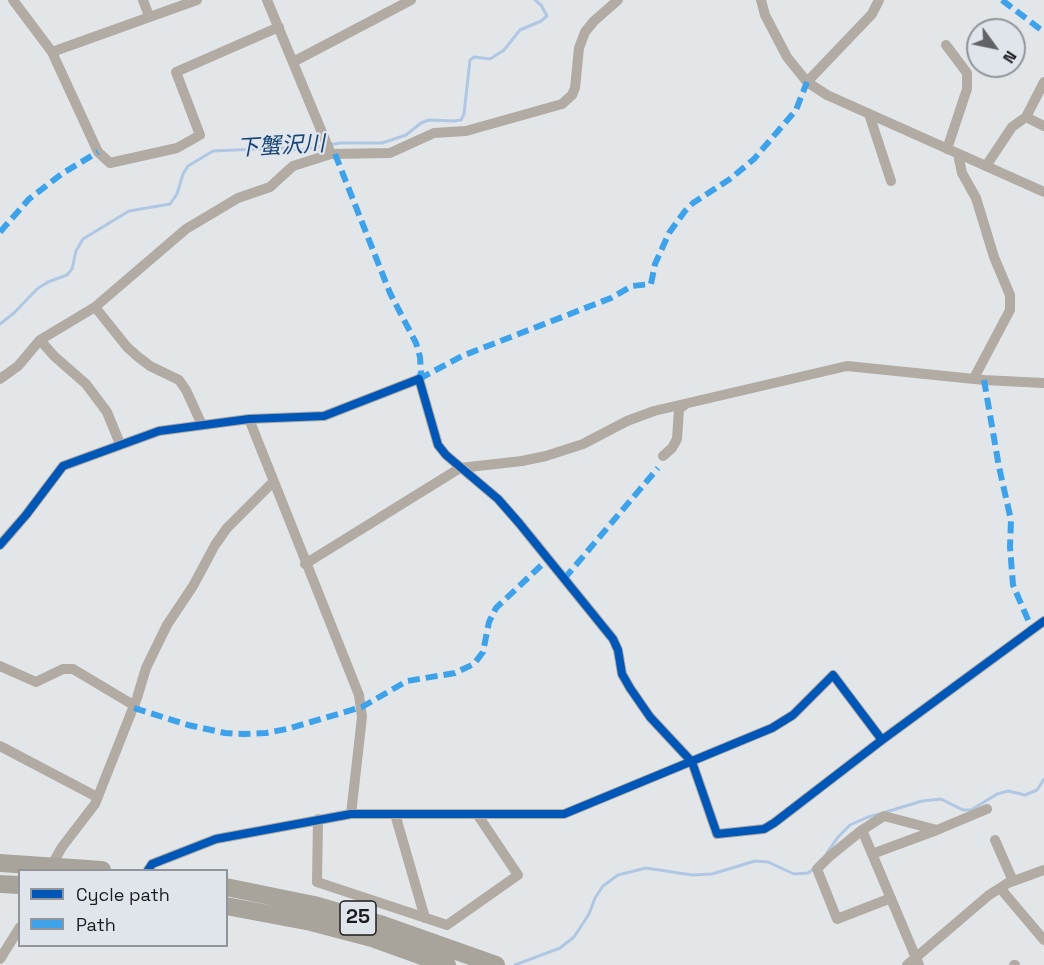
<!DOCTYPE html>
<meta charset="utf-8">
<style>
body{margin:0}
#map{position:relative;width:1044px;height:965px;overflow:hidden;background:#e3e6e9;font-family:"Space Grotesk",sans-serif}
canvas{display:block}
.legend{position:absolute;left:18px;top:869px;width:210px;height:78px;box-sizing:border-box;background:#e0e5ec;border:2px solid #91959a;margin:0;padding:8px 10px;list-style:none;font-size:18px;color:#1b1c1f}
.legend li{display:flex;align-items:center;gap:12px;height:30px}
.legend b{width:30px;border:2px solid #91959a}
.north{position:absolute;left:966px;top:18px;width:60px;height:60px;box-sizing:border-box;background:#e0e5ec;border:2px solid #91959a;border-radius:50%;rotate:123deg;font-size:16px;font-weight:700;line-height:24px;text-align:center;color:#1b1c1f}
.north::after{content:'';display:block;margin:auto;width:21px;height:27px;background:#616366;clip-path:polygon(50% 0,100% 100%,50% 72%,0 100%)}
</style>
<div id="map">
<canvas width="1044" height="965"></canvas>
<ul class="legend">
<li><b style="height:8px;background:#0057b8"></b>Cycle path</li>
<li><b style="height:8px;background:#3da2ea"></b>Path</li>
</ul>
<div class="north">N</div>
</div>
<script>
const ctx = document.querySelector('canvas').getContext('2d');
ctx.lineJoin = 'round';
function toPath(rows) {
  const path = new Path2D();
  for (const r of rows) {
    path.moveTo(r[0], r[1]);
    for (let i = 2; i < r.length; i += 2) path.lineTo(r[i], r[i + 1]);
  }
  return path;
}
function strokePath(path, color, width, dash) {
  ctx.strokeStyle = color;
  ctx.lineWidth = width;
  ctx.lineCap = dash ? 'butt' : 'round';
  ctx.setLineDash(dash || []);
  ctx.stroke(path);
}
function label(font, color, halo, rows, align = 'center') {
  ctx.font = font + ' "Space Grotesk","Noto Sans JP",sans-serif';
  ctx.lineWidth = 4.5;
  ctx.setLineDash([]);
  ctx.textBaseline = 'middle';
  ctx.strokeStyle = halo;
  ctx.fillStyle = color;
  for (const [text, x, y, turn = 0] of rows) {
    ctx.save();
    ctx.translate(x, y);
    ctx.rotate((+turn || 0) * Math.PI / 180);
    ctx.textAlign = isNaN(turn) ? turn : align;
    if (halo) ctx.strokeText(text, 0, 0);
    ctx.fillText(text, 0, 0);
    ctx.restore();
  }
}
strokePath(toPath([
 [0,324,14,313,37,289,48,282,67,275,72,269,76,251,83,239,129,211,170,204,177,194,183,174,188,166,213,151,280,148,300,150,340,143,382,143,406,135,421,123,429,120,454,121,461,120,464,114,470,60,474,57,490,59,504,50,520,30,541,21,547,16,541,5,535,0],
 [886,812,922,801,941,799,963,810,971,810,997,794,1008,791,1025,795,1037,790,1044,779],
 [827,853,838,837,850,825,868,817,880,814],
 [515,965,560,948,574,937,589,914,595,898,603,886,618,875,646,868,692,875,712,874,755,861,768,862,794,874,808,873,815,868]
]), '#b0c7e3', 3);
strokePath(toPath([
 [13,0,52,52,98,152,110,163,177,148,200,135,176,72,279,27],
 [143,0,149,16],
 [267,0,331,154,390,153,434,133,466,131,562,104,572,95,575,88,579,48,585,32,594,21,618,0],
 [761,0,765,15,787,57,807,82,827,95,1044,192],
 [946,45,967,73,967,89,947,149],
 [52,52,197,0],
 [293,62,411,0],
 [807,82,872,14,879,0],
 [869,114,891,181],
 [1026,117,1044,82],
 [958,154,962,173,976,198,994,257,1010,295,1010,310,974,378],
 [986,166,1012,127,1026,117,1044,126],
 [95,307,127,347,137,356,150,366,179,380,186,390,202,425],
 [40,340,54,356,86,384,107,412,120,444],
 [0,379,18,366,40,340,95,307,186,229,238,198,270,187,293,166,331,154],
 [249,419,359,695,362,717,351,814],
 [663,456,672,448,677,439,679,409,686,404],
 [0,545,26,515,63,466,159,431,249,419,324,416,419,379,438,445,446,455,498,499,519,523,613,639,618,650,622,674,630,688,650,717,692,762,717,834,764,829,774,823,882,740,1044,621],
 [305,564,460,468,522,461,546,456,583,444,627,421,654,411,847,366,984,380,1044,383],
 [0,666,36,682,63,669,73,669,135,706],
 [0,746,97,797],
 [395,814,425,918],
 [318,819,317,882,447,925,518,875,477,814],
 [862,830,830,856,817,869,837,919,891,898],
 [995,840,1013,881],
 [872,854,937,830],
 [49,870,62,847,95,804,137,698,146,668,167,625,193,586,215,545,227,528,273,482],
 [148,870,152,864,216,839,351,814,564,814,772,728,793,715,833,675,882,740],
 [1000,888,1044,940],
 [0,959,20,927],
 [907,965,989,895,1008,883,1044,870],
 [919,965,862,830,884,816,937,830,987,809],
 [1014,965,1015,965]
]), '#b1aba3', 10);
strokePath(toPath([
 [0,863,102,870],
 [0,884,20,885],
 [226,887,314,905,383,925,496,965],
 [226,906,311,922,372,938,447,965]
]), '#a8a49c', 18);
strokePath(toPath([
 [1002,0,1044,32],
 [335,154,390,293,416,343,420,357,421,372,419,379],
 [0,232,29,199,63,173,98,152],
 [419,379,462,356,611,298,632,286,651,284,655,264,669,233,685,211,693,203,730,179,754,159,796,110,807,82],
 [984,380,999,467,1011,520,1010,547,1013,585,1032,629],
 [564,579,658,468],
 [134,708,188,725,225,733,244,734,266,733,287,729,362,707,407,681,455,673,474,664,483,652,489,622,496,608,548,559]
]), '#3da2ea', 6, [12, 6]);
strokePath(toPath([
 [0,545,26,515,63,466,159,431,249,419,324,416,419,379,438,445,446,455,498,499,519,523,613,639,618,650,622,674,630,688,650,717,692,762,717,834,764,829,774,823,882,740,1044,621],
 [148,870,152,864,216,839,351,814,564,814,772,728,793,715,833,675,882,740]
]), '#0057b8', 8);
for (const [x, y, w] of [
 [358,918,36]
]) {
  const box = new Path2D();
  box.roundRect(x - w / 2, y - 17, w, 34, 4.5);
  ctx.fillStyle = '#e0e5ec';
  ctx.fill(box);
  strokePath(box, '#1b1c1f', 1.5);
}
label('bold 20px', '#1b1c1f', null, [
 ["25",358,918]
]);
label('italic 22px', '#194576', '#e0e5ec', [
 ["下蟹沢川",281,147,-3]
]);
</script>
